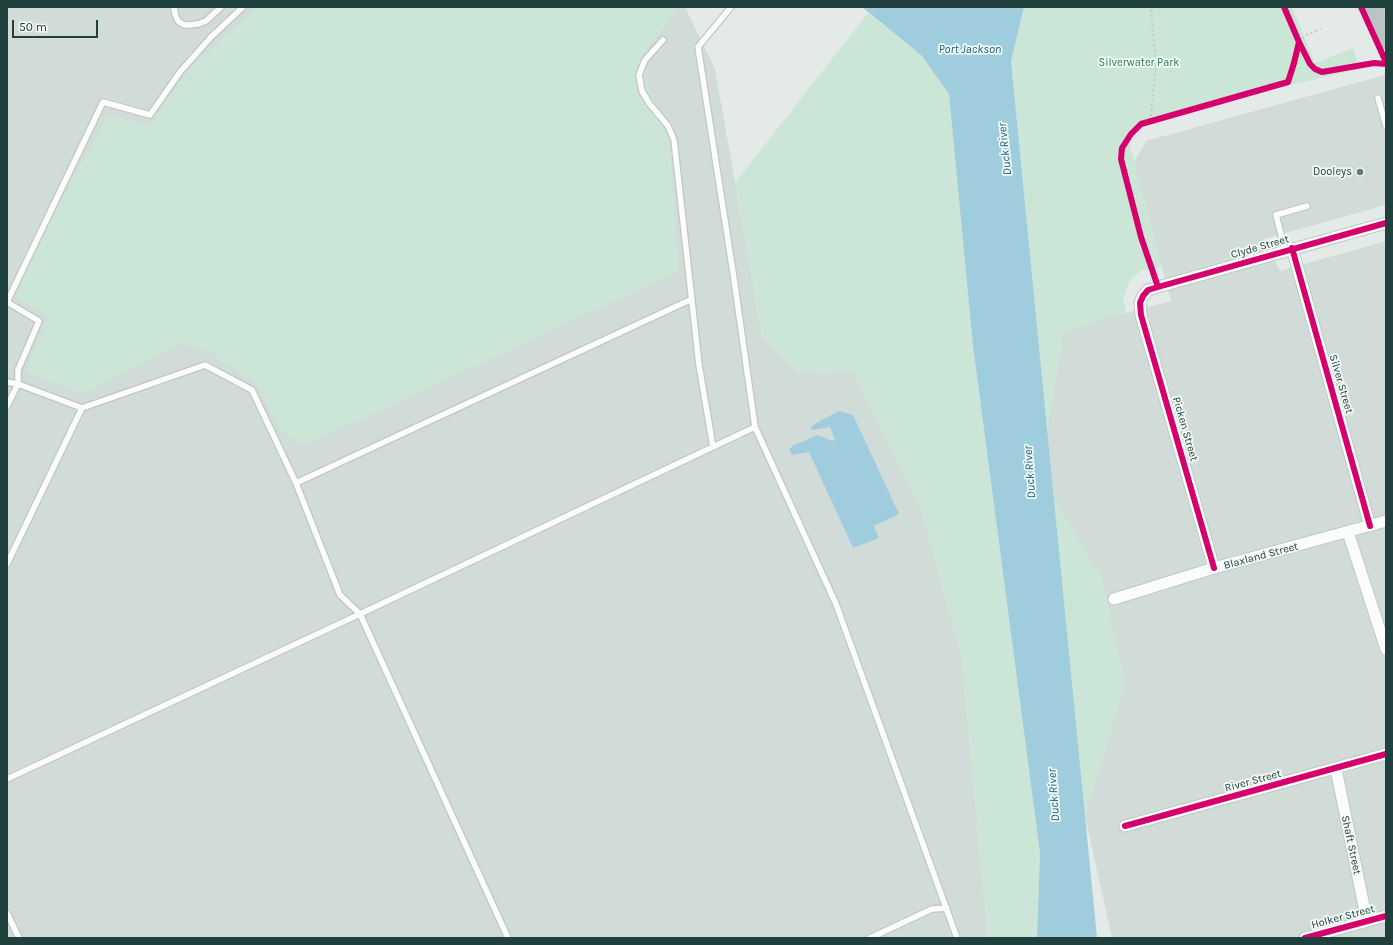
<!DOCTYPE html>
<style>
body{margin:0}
#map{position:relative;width:1393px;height:945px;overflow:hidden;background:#e4eae8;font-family:Karla,sans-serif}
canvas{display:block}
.frame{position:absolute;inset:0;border:8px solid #1f403c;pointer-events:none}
.scale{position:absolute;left:12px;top:20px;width:86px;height:18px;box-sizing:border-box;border:2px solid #1f403c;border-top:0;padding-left:5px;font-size:12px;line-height:14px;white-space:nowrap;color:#1f403c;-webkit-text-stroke:3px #f2f9f7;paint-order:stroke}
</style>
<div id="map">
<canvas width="1393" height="945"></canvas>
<div class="frame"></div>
<div class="scale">50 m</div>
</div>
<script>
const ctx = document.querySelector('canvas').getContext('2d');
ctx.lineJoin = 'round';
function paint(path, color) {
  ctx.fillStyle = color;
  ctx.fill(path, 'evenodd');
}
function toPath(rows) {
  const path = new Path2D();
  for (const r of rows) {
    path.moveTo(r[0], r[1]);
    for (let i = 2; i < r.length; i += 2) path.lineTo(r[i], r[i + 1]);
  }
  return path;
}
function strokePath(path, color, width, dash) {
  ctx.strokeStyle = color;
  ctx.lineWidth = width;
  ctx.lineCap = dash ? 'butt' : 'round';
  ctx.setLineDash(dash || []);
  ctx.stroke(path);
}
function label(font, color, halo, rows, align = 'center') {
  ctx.font = font + ' Karla,sans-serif';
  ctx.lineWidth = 3.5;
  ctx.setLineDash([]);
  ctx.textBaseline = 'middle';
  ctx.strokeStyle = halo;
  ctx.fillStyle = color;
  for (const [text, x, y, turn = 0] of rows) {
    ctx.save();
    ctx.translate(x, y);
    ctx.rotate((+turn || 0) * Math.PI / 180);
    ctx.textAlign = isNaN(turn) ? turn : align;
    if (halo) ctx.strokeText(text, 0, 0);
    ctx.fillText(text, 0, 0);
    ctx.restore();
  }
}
paint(toPath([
 [7,7,685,7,715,69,762,335,799,374,852,371,919,502,962,658,988,938,7,938],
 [1385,75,1386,205,1264,239,1280,271,1386,241,1386,938,1112,938,1085,816,1125,683,1101,576,1054,500,1047,429,1064,330,1171,301,1134,162,1146,141]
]), '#d1dcd9');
paint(toPath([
 [257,7,679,7,641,58,655,105,669,134,679,271,306,445,280,431,257,385,207,350,180,344,83,394,26,371,48,315,12,295,107,115,150,126,186,72],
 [1024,7,1292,7,1315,63,1353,48,1359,69,1160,115,1128,138,1162,267,1142,270,1130,280,1123,298,1126,313,1064,331,1047,429,1011,61],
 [868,13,922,56,949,94,973,346,1040,853,1037,938,988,938,962,658,919,502,852,371,799,374,762,335,735,183],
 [1054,500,1101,576,1125,683,1085,816]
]), '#cbe5d6');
paint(toPath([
 [862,7,1024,7,1011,61,1097,938,1037,938,1040,853,973,346,949,94,922,56],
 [839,411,853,415,899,514,874,526,879,538,853,548,809,452,792,455,789,449,794,445,818,435,832,441,835,439,830,427,812,430,811,427,818,422]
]), '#9fcdde');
const lane = toPath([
 [174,7,175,14,178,21,184,25,189,25,198,24,206,21,221,7],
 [731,7,698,47,734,279,755,427,836,604,957,938],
 [663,40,645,60,639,75,642,91,649,103,668,126,674,140,699,365,713,447],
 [1378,98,1386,126],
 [1285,250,1276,215,1307,206],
 [7,382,18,384,82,408,205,365,252,390,296,483,340,595,360,614,508,938],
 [7,406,18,384,18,370,39,321,7,302,103,102,150,115,180,72,211,37,243,7],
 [296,483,692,299],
 [7,564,82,408],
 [7,779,360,614,755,427],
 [7,913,19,938],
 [870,938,932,909,947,908]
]);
const street = toPath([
 [1292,248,1370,526],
 [1348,532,1386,649],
 [1214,568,1141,315,1140,303,1143,296,1148,290,1158,287,1386,223],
 [1114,599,1214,568,1386,521],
 [1336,769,1367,921],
 [1125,826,1386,754],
 [1305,938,1386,916]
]);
const highway = toPath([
 [1371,7,1386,38]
]);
strokePath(lane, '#c1c7c5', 8);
strokePath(street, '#c1c7c5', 13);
strokePath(highway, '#bcc7c5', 23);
strokePath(toPath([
 [1299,42,1306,35,1321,29],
 [1150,121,1156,67,1151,7]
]), '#c0cac8', 2, [2, 3]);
strokePath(lane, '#fbfcfc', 5.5);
strokePath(street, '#fbfcfc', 11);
strokePath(highway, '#bac4c3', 21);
strokePath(toPath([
 [1284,7,1299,42,1310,64,1315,69,1322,72,1374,63,1386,64],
 [1361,7,1386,62],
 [1292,248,1370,526],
 [1158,287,1141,237,1121,159,1122,148,1131,134,1141,124,1288,82,1294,63,1299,42],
 [1214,568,1141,315,1140,303,1143,296,1148,290,1158,287,1386,223],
 [1125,826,1386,754],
 [1305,938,1386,916]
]), '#d6006c', 6);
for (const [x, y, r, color] of [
 [1360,172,4,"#647c78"]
]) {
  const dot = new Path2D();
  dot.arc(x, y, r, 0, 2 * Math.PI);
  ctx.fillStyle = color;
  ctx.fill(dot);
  strokePath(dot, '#f2f9f7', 1.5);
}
label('11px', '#247c52', '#f2f9f7', [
 ["Silverwater Park",1139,63]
]);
label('11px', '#1f403c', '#f2f9f7', [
 ["Dooleys",1352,172]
], 'right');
label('11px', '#1f403c', '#f2f9f7', [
 ["Clyde Street",1260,247,-16],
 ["Silver Street",1341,384,74],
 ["Picken Street",1185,429,74],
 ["Blaxland Street",1261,556,-15],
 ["River Street",1253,781,-15],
 ["Shaft Street",1351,845,78],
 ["Holker Street",1343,917,-15]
]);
label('italic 12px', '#126183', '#f2f9f7', [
 ["Port Jackson",970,50],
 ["Duck River",1005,149,-96],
 ["Duck River",1030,472,-94],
 ["Duck River",1054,795,-94]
]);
</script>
